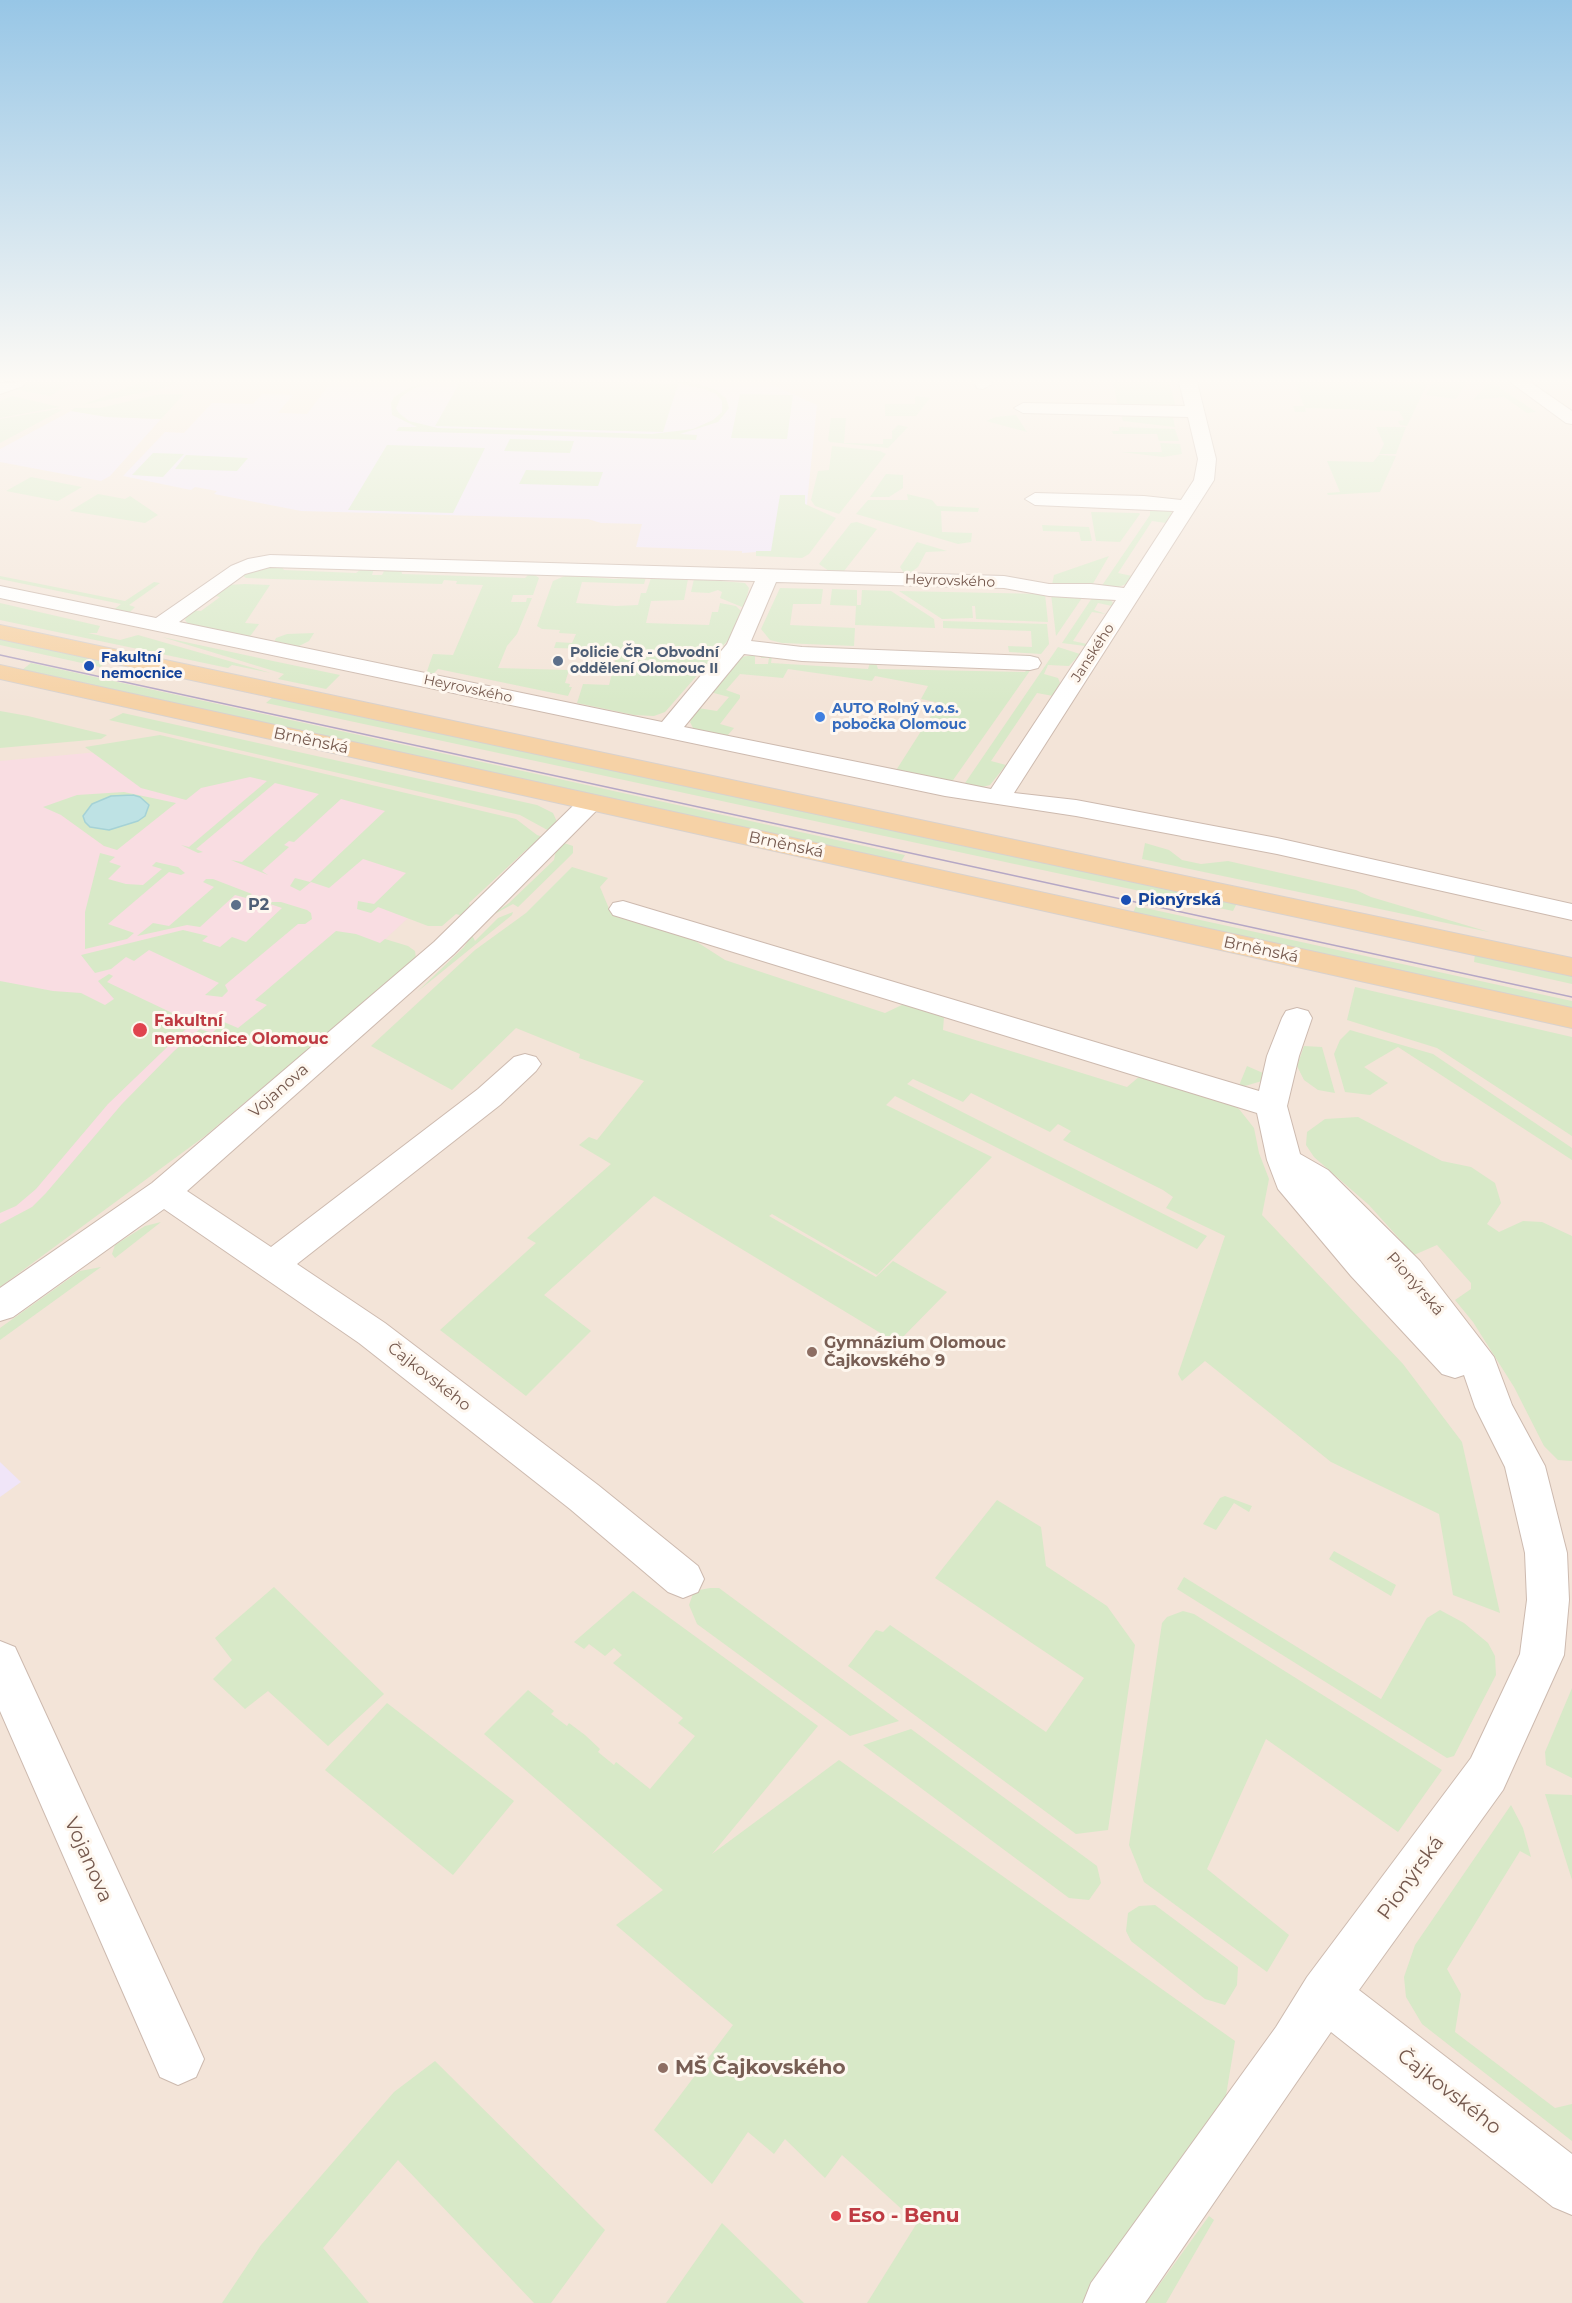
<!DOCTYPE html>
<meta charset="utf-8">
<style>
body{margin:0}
canvas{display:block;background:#fbf3e9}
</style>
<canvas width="1572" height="2303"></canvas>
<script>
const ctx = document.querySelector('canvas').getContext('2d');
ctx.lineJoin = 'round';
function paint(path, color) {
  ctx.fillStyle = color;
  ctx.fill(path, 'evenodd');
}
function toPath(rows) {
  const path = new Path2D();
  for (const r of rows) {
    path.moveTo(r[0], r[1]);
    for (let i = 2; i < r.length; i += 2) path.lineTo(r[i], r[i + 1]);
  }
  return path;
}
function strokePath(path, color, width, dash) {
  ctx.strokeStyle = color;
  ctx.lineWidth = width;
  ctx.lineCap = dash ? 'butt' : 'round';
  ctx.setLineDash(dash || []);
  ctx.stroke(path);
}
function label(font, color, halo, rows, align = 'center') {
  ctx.font = font + ' Montserrat,sans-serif';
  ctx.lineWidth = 6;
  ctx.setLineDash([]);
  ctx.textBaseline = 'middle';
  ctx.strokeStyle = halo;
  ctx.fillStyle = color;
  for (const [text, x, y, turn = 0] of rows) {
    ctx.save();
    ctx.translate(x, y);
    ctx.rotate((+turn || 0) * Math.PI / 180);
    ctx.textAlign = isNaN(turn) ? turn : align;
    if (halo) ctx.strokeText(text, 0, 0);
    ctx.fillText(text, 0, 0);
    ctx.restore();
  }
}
paint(toPath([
 [0,382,1572,382,1572,2303,0,2303]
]), '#f3e4d8');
paint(toPath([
 [331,382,766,382,817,405,806,513,771,551,742,553,742,551,636,547,642,524,601,523,588,519,301,511,214,494,217,491,195,487,191,490,123,476,165,432,184,433,212,403,253,404,262,394,293,395,278,413,307,414],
 [71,411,107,417,161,419,110,476,101,481,0,462,0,449],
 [0,1462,21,1482,0,1497]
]), '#f0e5f8');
paint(toPath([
 [132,749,393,799,446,883,355,967,0,1250,0,761]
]), '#f9dde2');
paint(toPath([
 [28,382,74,382,50,396,18,390,19,386],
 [142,382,176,382,164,388,82,405],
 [432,382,414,388,401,397,396,408,399,413,409,421,438,428,652,434,693,429,713,420,722,412,722,401,716,394,704,389,674,382,691,382,714,389,726,398,729,408,718,422,680,434,697,435,696,440,396,431,399,427,417,427,392,415,391,403,394,397,409,388],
 [460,382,607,382,678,384,663,432,435,426],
 [1113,382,1169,382,1176,407,1121,406,1117,403],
 [1295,382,1416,383,1428,382,1407,426,1400,425,1398,421,1404,420,1399,411,1305,408,1306,412,1295,412,1293,406,1304,406],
 [1433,382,1466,382,1456,399,1426,395],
 [1482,382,1497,386,1536,412,1527,413,1504,397,1473,400,1485,387],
 [160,394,184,394,161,419,107,417,71,411,75,408,100,408],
 [740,394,793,395,787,439,731,438],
 [12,396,60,407,0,418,0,401],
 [915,396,930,398,916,416,885,416,885,404,915,404],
 [57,409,62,410,0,443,0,419],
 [1121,414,1173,417,1175,427,1123,421],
 [1016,415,1027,432,986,421,996,417],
 [831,418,846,418,844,443,883,444,883,439,892,439,892,431,898,425,908,427,888,448,830,442,828,440],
 [1119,427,1175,429,1179,441,1159,441,1157,434,1113,434,1112,431,1119,431],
 [1376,427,1406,427,1396,454,1379,454,1384,444],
 [510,439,574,441,570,453,504,451],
 [1160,443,1180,444,1182,454,1163,457,1121,452,1162,452],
 [387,445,485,448,453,513,348,510],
 [832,446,880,451,886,454,839,514,815,506,811,500,818,471,829,470],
 [153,453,184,454,163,477,132,475],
 [186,455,248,458,237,471,175,469],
 [1379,455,1396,456,1380,492,1328,495,1327,493,1340,492,1327,461,1373,462],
 [526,470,603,472,598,486,519,484],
 [886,474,903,475,903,488,889,497,870,497],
 [31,477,82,487,58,501,6,491],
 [98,494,125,499,130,496,158,515,145,523,70,511],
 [907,494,932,500,937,506,979,508,978,512,941,511,942,532,972,533,971,542,958,544,856,514,868,500,908,500],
 [780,495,805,495,805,504,836,518,809,554,802,558,756,556,756,551,771,551],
 [1150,506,1168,509,1173,514,1166,523,1152,521,1118,573,1132,576,1126,584,1116,588,1101,587,1150,515],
 [1091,512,1139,513,1140,514,1120,542,1096,541],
 [857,522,877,529,844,571,829,571,819,564,851,523],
 [1042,525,1089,527,1092,541,1081,541,1079,532,1043,531],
 [917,542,947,551,926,552,918,567,910,573,904,573,900,567],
 [1109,556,1091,587,1052,585,1054,575],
 [280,564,284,570,356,573,363,568,374,568,372,575,382,575,385,569,401,569,402,574,525,578,531,572,539,578,533,595,513,595,511,602,526,602,527,598,532,598,517,634,507,646,498,668,569,670,565,683,570,684,569,687,572,687,568,696,438,669,431,676,426,674,433,654,453,655,483,585,456,584,457,581,444,580,442,584,273,579,246,578,242,575,243,572],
 [567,575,614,579,646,577,644,584,582,582,576,603,616,606,638,605,641,593,646,593,651,578,688,579,684,600,651,601,646,623,709,625,712,612,718,612,720,603,736,606,742,612,729,639,665,712,654,716,634,715,577,703,583,684,609,685,617,654,592,653,593,649,554,648,556,642,572,643,576,634,559,633,560,630,542,629,537,626,553,581],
 [0,576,125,601,154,582,160,583,129,605,135,607,128,614,112,611,121,604,0,579],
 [694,579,745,583,749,588,745,605,742,607,720,598,722,592,718,590,709,593,691,592],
 [245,584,270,585,245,623,259,624,251,635,248,637,189,625,185,620,190,610,201,611,220,597,211,595,227,585],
 [780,588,823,589,821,604,793,604,790,625,855,628,854,646,782,643,770,640,761,629],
 [832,589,857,590,857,605,861,605,862,590,891,591,934,619,935,628,855,625,856,606,830,605],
 [899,591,1045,594,1048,622,976,619,975,606,972,606,973,618,942,619],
 [1051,594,1084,595,1056,636],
 [1094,595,1109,598,1113,603,1112,606,1098,603,1094,610,1106,614,1092,612,1073,641,1087,644,1085,646,1062,643],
 [0,603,100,626,97,633,88,633,120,640,138,635,271,673,232,665,228,668,0,620],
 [943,621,1047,624,1049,644,1041,654,1009,652,1008,646,1032,647,1031,631,943,628],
 [314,633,309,641,297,647,274,642,276,638,287,634],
 [162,637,273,661,340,675,326,689,278,679,284,674],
 [0,639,107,662,100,667,0,645],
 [1058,647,1080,654,1069,666,1048,665,1044,674,1058,678,1060,683,1053,696,1037,693,991,761,1006,765,990,785,978,788,963,786],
 [755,655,755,664,768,664,769,658,761,658,761,655,772,656,771,663,868,669,870,663,876,663,878,669,1025,672,1031,664,1034,665,951,783,895,772,939,703,921,699,928,686,875,676,872,681,788,669,783,678,740,674,726,690,740,695,740,698,720,724,734,728,727,736,694,730,690,722,698,708,717,711,729,697,710,692,740,657],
 [31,663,905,855,900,863,22,670],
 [273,697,1237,903,1233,911,266,703],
 [0,711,28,716,107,735,101,739,0,748],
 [123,713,537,805,553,813,558,824,551,832,520,815,109,720],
 [160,735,516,819,537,835,546,838,535,848,526,850,469,903,471,908,463,916,456,914,442,926,428,926,378,907,371,913,357,909,358,901,374,904,406,873,363,859,329,888,311,882,300,891,290,886,295,878,310,882,385,811,341,799,294,842,289,841,284,845,289,847,262,871,268,875,231,860,242,862,319,794,275,783,196,849,203,852,198,853,181,845,189,847,267,781,250,777,201,788,186,800,141,788,85,747],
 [124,792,176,803,117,850,104,846,61,815,43,807,77,795],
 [564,843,573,846,573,853,563,863,518,907,513,904,489,917,509,903,554,860,556,850],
 [1145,843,1169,850,1182,860,1201,864,1228,861,1356,890,1371,897,1489,932,1142,859],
 [100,853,115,857,109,862,121,866,108,879,126,884,143,885,162,869,152,866,156,862,178,867,185,873,181,875,169,872,108,924,134,933,127,939,85,949,85,912],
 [572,867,608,878,600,887,610,911,683,933,725,960,885,1013,906,1003,944,1017,943,1030,1127,1087,1140,1076,1231,1104,1239,1109,1254,1128,1259,1153,1269,1179,1262,1215,1403,1364,1462,1442,1500,1613,1453,1595,1439,1514,1331,1462,1205,1361,1182,1381,1178,1374,1225,1236,1166,1208,1173,1197,1163,1190,1063,1140,1071,1131,1058,1124,1050,1132,971,1093,963,1102,913,1079,907,1084,1207,1236,1197,1249,895,1096,886,1105,992,1157,877,1275,772,1214,769,1216,876,1277,893,1261,947,1292,897,1343,654,1196,544,1295,591,1331,526,1396,440,1330,536,1243,527,1238,611,1164,579,1145,589,1137,597,1140,644,1081,579,1058,580,1054,516,1028,452,1090,371,1046,475,950,526,913],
 [206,879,213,879,252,894,246,898,235,895,200,927,187,925,137,936,153,923,169,926,214,887,203,882],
 [271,902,281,902,307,910,311,913,312,919,305,924,298,924,225,985,228,991,222,997,205,995,219,983,149,950,134,961,126,957,111,969,95,973,81,955,183,930,208,936,202,941,220,947,232,937,246,942,282,908,270,904],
 [1136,906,1572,1001,1572,1008,1133,913],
 [513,912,512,915,417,992,464,947,472,935,475,941,498,918],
 [336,931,356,934,380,943,385,939,408,946,415,951,416,958,376,996,370,997,205,1136,0,1287,0,1224,32,1207,46,1193,122,1104,174,1051,200,1029,212,1033,224,1022,238,1028,267,1005,255,1000],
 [1475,954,1572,976,1572,984,1474,962],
 [109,974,113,976,107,982,189,1021,184,1027,187,1028,108,1104,36,1189,16,1206,0,1213,0,981,53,991,81,993,105,1005,114,999,98,981],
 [1355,987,1572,1037,1572,1136,1437,1048,1347,1020],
 [1350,1030,1433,1054,1572,1148,1572,1160,1398,1047,1364,1067,1388,1083,1370,1095,1345,1092,1334,1054,1340,1040],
 [1304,1046,1322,1047,1335,1093,1318,1090,1304,1080,1297,1066],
 [1247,1066,1263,1073,1262,1081,1238,1088],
 [1358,1117,1442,1161,1471,1167,1495,1183,1501,1203,1487,1224,1499,1232,1523,1221,1542,1222,1572,1236,1572,1461,1558,1460,1544,1446,1514,1387,1473,1322,1455,1300,1471,1289,1471,1283,1437,1245,1414,1255,1369,1205,1314,1157,1306,1145,1307,1132,1325,1119],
 [161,1222,115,1258,112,1254,115,1245,145,1226],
 [101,1267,0,1340,0,1328,80,1271],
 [1225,1496,1252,1506,1249,1512,1234,1503,1216,1530,1203,1524,1220,1498],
 [997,1500,1041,1527,1046,1566,1107,1606,1135,1645,1108,1830,1076,1834,848,1666,876,1630,883,1632,890,1625,1046,1732,1084,1678,935,1578],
 [1334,1551,1396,1585,1391,1596,1329,1559],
 [1184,1577,1381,1699,1427,1618,1440,1610,1464,1623,1488,1643,1495,1656,1496,1675,1454,1756,1447,1758,1177,1589],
 [274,1587,384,1694,328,1746,268,1691,245,1709,213,1679,232,1660,215,1638],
 [710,1588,719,1588,899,1721,850,1736,697,1624,689,1605,694,1591],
 [633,1591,818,1726,712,1854,839,1760,1235,2041,1216,2156,1110,2303,867,2303,917,2223,842,2155,825,2178,785,2139,774,2154,748,2132,712,2184,654,2130,733,2025,616,1925,663,1890,484,1734,528,1690,554,1711,551,1714,567,1726,569,1723,585,1735,600,1749,598,1752,614,1765,616,1762,650,1789,695,1736,678,1723,683,1718,613,1663,622,1655,614,1648,605,1656,589,1644,584,1649,574,1642],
 [1183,1611,1194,1614,1442,1770,1398,1832,1266,1739,1207,1869,1289,1935,1267,1972,1144,1882,1129,1845,1162,1623,1167,1617],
 [1572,1688,1572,1778,1546,1765,1545,1752],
 [387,1703,514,1801,453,1875,325,1770],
 [911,1729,1097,1866,1101,1883,1089,1900,1069,1898,863,1745],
 [1545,1794,1572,1795,1572,1880],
 [1511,1805,1523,1828,1531,1857,1520,1851,1447,1969,1461,1994,1455,2032,1555,2108,1572,2104,1572,2141,1422,2024,1406,1997,1404,1977,1415,1945],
 [1155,1905,1238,1967,1237,1985,1225,2005,1205,1999,1131,1941,1126,1931,1128,1913,1139,1906],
 [435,2061,605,2230,551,2303,534,2303,398,2160,323,2248,369,2303,222,2303,261,2245,394,2092],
 [1209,2216,1214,2220,1166,2303,1146,2303],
 [722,2223,723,2224,804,2303,666,2303]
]), '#d8e9c8');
const water = toPath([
 [133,795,140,797,149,805,145,816,138,821,109,830,90,827,85,822,83,816,92,804,111,796,133,795]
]);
paint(water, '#bee2e4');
strokePath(water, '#a5d2d6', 1.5);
const street = toPath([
 [25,382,23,386,0,394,0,383,25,382],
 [974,382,992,382,992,384,983,389,977,388,974,382],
 [1179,382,1197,382,1216,459,1214,480,1014,793,1076,800,1277,838,1572,904,1572,920,1277,854,1076,816,945,796,0,598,0,586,156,618,231,566,248,559,270,555,1004,576,1049,584,1091,584,1124,588,1174,511,1035,505,1025,499,1035,493,1144,496,1181,500,1194,480,1198,459,1188,417,1023,413,1014,408,1023,403,1185,406,1179,382],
 [270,567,755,581,727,644,662,722,179,622,245,574,270,567],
 [776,582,1004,588,1049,596,1116,600,991,789,684,727,744,654,802,661,1030,670,1038,668,1041,663,1038,658,1030,656,802,647,751,641,776,582],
 [1510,382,1530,382,1572,411,1572,424,1566,423,1510,382],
 [590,795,599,798,603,803,599,808,454,954,187,1191,271,1247,478,1089,514,1057,525,1054,536,1057,541,1064,536,1071,500,1105,297,1264,385,1323,598,1485,698,1566,704,1579,698,1592,683,1598,668,1592,570,1509,359,1343,164,1209,13,1317,0,1321,0,1288,152,1183,434,942,581,798,590,795],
 [623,901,1259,1091,1267,1056,1282,1018,1286,1011,1297,1008,1308,1011,1312,1018,1299,1056,1287,1106,1300,1154,1328,1170,1420,1261,1494,1357,1512,1405,1545,1466,1567,1553,1569,1600,1564,1655,1503,1790,1359,1990,1572,2154,1572,2215,1553,2207,1331,2032,1145,2303,1083,2303,1091,2283,1276,2027,1307,1977,1471,1758,1520,1654,1527,1600,1525,1553,1505,1467,1475,1407,1464,1375,1455,1378,1442,1374,1351,1276,1278,1189,1267,1160,1257,1113,613,915,609,909,613,903,623,901],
 [0,1641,15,1647,196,2041,204,2059,196,2077,178,2085,160,2077,0,1711,0,1641]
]);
const primary = toPath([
 [0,625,1572,958,1572,976,0,639,0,625],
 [0,665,1572,1008,1572,1028,0,679,0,665]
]);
strokePath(street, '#cdbaaf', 2);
strokePath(primary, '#d8d1cd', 2);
paint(street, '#fff');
paint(primary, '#f6d2a6');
strokePath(toPath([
 [0,655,1572,997]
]), '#b5a7c5', 1.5);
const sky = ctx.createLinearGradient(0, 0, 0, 705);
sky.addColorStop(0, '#97c6e6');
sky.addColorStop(0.54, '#fdfaf5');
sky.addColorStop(1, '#fdfaf500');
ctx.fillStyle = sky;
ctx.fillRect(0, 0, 1572, 705);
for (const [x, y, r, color] of [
 [558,661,6,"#5c6f8a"],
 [89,666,6,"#1a4fb4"],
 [820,717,6,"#3f7fe0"],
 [1126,900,6,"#1a4fb4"],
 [236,905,6,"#5c6f8a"],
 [140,1030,8,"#e0444e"],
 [812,1352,6,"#8d6e63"],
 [663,2068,6,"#8d6e63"],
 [836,2216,6,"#e0444e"]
]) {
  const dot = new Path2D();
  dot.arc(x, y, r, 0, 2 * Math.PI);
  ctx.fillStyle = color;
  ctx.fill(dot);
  strokePath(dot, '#fef7ef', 2);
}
label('14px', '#75594e', '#fef7ef', [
 ["Heyrovského",950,581,2],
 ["Janského",1093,653,-57],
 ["Heyrovského",468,689,12]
]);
label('bold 14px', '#4e5e75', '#fef7ef', [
 ["Policie ČR - Obvodní",570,653],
 ["oddělení Olomouc II",570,669]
], 'left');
label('bold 14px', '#164399', '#fef7ef', [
 ["Fakultní",101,658],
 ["nemocnice",101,674]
], 'left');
label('bold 14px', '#366cbe', '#fef7ef', [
 ["AUTO Rolný v.o.s.",832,709],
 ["pobočka Olomouc",832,725]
], 'left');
label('16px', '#75594e', '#fef7ef', [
 ["Brněnská",311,741,12],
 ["Brněnská",786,845,12],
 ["Brněnská",1261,950,12],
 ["Vojanova",279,1091,-41],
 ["Pionýrská",1415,1284,49],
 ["Čajkovského",429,1377,38]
]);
label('bold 16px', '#164399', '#fef7ef', [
 ["Pionýrská",1138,900]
], 'left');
label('bold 16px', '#4e5e75', '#fef7ef', [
 ["P2",248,905]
], 'left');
label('bold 16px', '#be3a42', '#fef7ef', [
 ["Fakultní",154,1021],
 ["nemocnice Olomouc",154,1039]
], 'left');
label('bold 16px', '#785e54', '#fef7ef', [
 ["Gymnázium Olomouc",824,1343],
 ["Čajkovského 9",824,1361]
], 'left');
label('20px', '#75594e', '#fef7ef', [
 ["Vojanova",88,1860,66],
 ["Pionýrská",1411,1878,-54],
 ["Čajkovského",1449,2092,38]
]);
label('bold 20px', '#785e54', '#fef7ef', [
 ["MŠ Čajkovského",675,2068]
], 'left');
label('bold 20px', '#be3a42', '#fef7ef', [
 ["Eso - Benu",848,2216]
], 'left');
</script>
